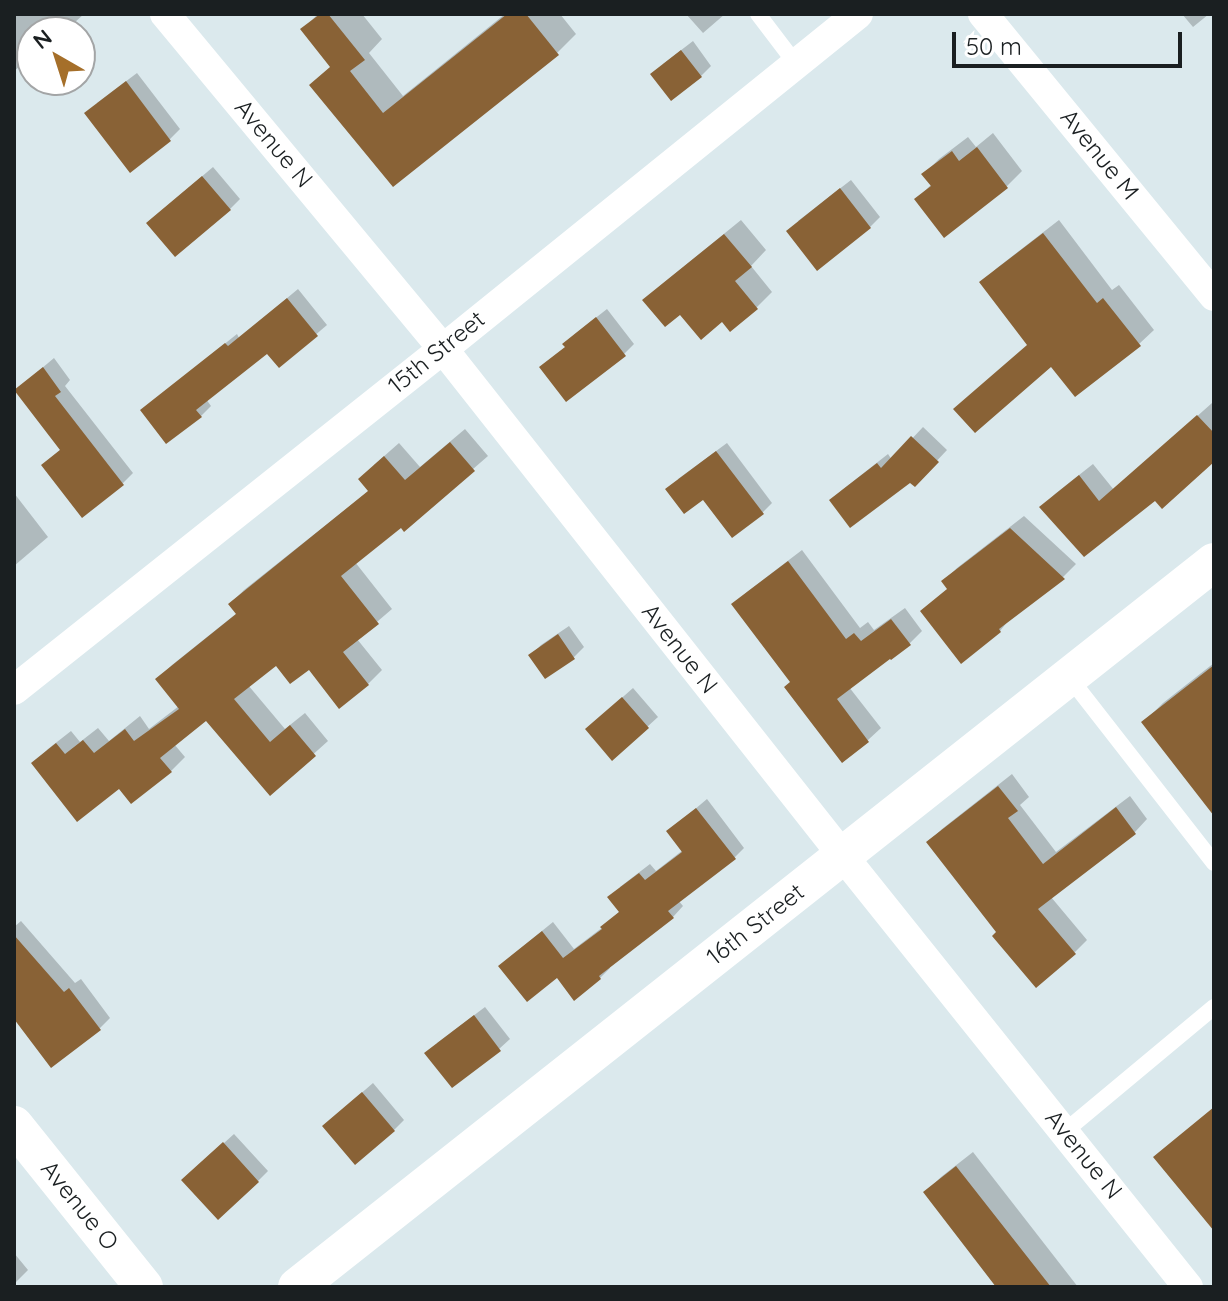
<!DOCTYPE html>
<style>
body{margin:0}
#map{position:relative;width:1228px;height:1301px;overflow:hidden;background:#dbe9ed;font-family:Quicksand,sans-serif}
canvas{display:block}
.frame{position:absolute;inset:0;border:16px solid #1a1f21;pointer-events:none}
.north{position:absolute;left:16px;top:16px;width:80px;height:80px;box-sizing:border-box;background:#fff;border:2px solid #a3a5a6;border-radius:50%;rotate:321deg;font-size:22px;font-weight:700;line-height:32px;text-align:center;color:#1a1f21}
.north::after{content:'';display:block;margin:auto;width:28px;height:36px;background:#a56f2a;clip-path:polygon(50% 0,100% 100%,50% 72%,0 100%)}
.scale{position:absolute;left:952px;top:32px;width:230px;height:36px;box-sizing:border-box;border:4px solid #1a1f21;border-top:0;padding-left:10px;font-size:24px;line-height:28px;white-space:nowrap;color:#1a1f21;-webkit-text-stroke:6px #fff;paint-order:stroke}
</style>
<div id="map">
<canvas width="1228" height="1301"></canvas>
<div class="frame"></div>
<div class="north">N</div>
<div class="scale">50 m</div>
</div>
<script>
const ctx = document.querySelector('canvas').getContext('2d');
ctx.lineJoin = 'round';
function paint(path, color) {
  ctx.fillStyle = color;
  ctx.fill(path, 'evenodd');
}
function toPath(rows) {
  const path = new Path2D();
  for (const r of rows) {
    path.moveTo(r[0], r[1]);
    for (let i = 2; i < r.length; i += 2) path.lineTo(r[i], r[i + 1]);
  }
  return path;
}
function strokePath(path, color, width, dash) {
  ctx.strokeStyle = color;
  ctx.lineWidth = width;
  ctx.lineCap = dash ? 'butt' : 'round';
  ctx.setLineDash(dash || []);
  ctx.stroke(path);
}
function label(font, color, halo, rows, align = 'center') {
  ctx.font = font + ' Quicksand,sans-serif';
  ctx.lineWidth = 7;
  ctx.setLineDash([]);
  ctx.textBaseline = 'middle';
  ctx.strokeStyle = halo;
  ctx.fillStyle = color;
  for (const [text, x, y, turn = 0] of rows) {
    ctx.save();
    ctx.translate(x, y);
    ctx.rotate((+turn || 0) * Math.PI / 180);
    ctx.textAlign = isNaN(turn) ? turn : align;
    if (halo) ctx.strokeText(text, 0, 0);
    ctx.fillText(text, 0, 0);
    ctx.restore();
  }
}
paint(toPath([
 [14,14,84,14,64,32,32,32,32,57,14,71],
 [318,14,362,14,382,39,369,53,403,96,505,14,560,14,576,34,557,53,393,184,332,66,303,29],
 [686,14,725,14,703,33],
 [1182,14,1209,14,1193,27],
 [693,41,711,66,701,76,663,64],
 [137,73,180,129,170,139,130,170,97,103],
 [993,133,1022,171,1007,186,916,199,932,184,924,174,939,159,968,137,976,147],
 [213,167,240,199,230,209,159,213],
 [851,180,880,217,870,227,798,221],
 [741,220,766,250,751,266,772,292,756,308,723,319,680,312,645,300,661,285],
 [1059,220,1112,290,1119,285,1154,330,1139,344,1052,364,1028,344,982,282,997,268],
 [298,289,327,325,279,366,267,351,206,399,211,406,201,416,153,401,237,334,239,338],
 [607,309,634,344,624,354,567,346,575,334],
 [54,358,70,380,65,386,133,473,123,483,43,465,61,449,16,390],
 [1212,403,1214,406,1214,460,1156,499,1042,507,1055,494,1093,464,1114,490],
 [923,427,947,450,915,484,910,480,832,500,842,490,888,454,892,460],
 [465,429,488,456,404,529,401,526,355,562,392,609,357,639,382,670,368,684,309,667,276,663,248,685,285,729,305,713,328,741,270,793,207,718,174,744,185,757,171,771,120,786,34,763,48,749,71,731,80,742,98,728,109,741,140,716,149,729,179,706,158,679,172,665,237,613,230,604,244,590,370,490,374,465,399,443,420,467],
 [727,443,772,503,762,513,703,497,678,479],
 [14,493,48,537,14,566],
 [1024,516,1076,564,1063,577,1012,616,1000,631,944,581,957,568],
 [802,550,860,628,868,622,874,630,905,608,922,631,910,643,849,687,881,728,868,740,842,760,792,682,734,604,747,592],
 [569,626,584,647,574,657,531,655,541,645],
 [1214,663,1214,813,1143,723,1163,703],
 [633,688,658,717,613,758,598,719],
 [1012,774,1029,797,1020,805,1056,852,1130,796,1147,819,1135,832,1051,897,1087,940,1075,952,999,932,929,842,942,829],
 [707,799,744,848,734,858,678,900,683,906,673,917,609,966,610,968,600,978,557,976,511,956,553,922,574,949,603,927,620,911,620,887,650,864,656,871,683,850,669,831],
 [21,921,75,983,81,979,110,1018,100,1028,14,1016,14,927],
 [485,1007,510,1039,499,1049,437,1043],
 [373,1083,404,1120,394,1130,335,1116],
 [234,1134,268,1171,258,1181,194,1170],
 [973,1152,1078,1287,999,1287,925,1193,941,1177],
 [14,1253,28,1270,14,1284]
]), '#0003');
paint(toPath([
 [320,14,328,14,365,60,350,71,383,113,507,14,526,14,559,55,393,187,309,85,330,67,300,29],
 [681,50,702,77,671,101,650,74],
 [126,81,171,141,130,173,84,113],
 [977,147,1008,188,944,238,914,199,931,186,921,174,952,151,959,161],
 [202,176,231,210,175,257,146,223],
 [840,188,871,228,817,271,786,231],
 [1043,233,1097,303,1103,298,1141,346,1075,397,1051,367,975,433,953,409,1027,345,979,282],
 [724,234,752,267,735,281,758,309,730,332,722,322,701,340,680,315,665,327,642,300],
 [287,298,318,336,279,368,267,354,196,410,202,417,166,444,140,410,225,343,228,346],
 [596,317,626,356,566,402,539,367,565,347,562,344],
 [43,367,61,392,55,396,124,485,82,518,41,465,60,450,14,390],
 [1197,415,1214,433,1214,462,1162,509,1155,501,1084,557,1039,507,1079,475,1099,501],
 [911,436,939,462,915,487,910,483,850,528,829,500,877,463,881,468],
 [450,442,475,471,404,532,401,528,341,576,379,624,343,652,369,685,339,709,309,670,290,684,276,666,234,699,270,742,290,725,316,756,270,796,206,721,160,758,172,772,131,804,119,789,77,822,31,763,56,743,65,754,83,740,94,753,125,729,134,741,179,709,155,679,236,614,228,604,368,491,358,479,384,456,405,480],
 [716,451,764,514,732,538,703,500,684,514,665,489],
 [1010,528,1065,579,999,629,1001,632,961,664,920,611,947,589,941,581],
 [788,561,846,639,854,633,861,641,891,619,911,645,891,660,890,659,837,699,869,742,842,763,784,687,790,682,731,604],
 [558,634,575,659,545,679,528,655],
 [1214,665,1214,816,1141,722],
 [622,697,649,728,612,761,585,729],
 [998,786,1018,811,1008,818,1043,864,1116,807,1136,834,1038,909,1076,954,1036,988,992,936,996,932,926,842],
 [696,808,736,859,668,911,674,918,599,976,601,979,574,1001,557,978,527,1002,498,966,542,931,563,958,602,929,600,927,619,912,607,897,639,873,645,880,682,852,666,831],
 [14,935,64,992,69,988,101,1030,51,1068,14,1019],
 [474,1015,501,1051,452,1088,424,1053],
 [362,1092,395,1131,355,1165,322,1126],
 [1214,1107,1214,1231,1153,1157],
 [223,1142,259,1182,218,1220,181,1180],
 [956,1166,1051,1287,996,1287,923,1192]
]), '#896236');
strokePath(toPath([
 [758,14,796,64],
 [1069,677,1214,863],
 [1064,1132,1214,1007]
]), '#fff', 16);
strokePath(toPath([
 [165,14,443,349,843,856,1188,1287],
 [983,14,1214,296],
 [14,690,443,349,858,14]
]), '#fff', 30);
strokePath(toPath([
 [14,1125,144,1287],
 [297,1287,1214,562]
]), '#fff', 38);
label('24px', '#1a1f21', '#fff', [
 ["Avenue N",273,144,50],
 ["Avenue M",1099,155,51],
 ["15th Street",437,353,-39],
 ["Avenue N",679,649,52],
 ["16th Street",756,925,-38],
 ["Avenue N",1083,1155,51],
 ["Avenue O",79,1206,51]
]);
</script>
